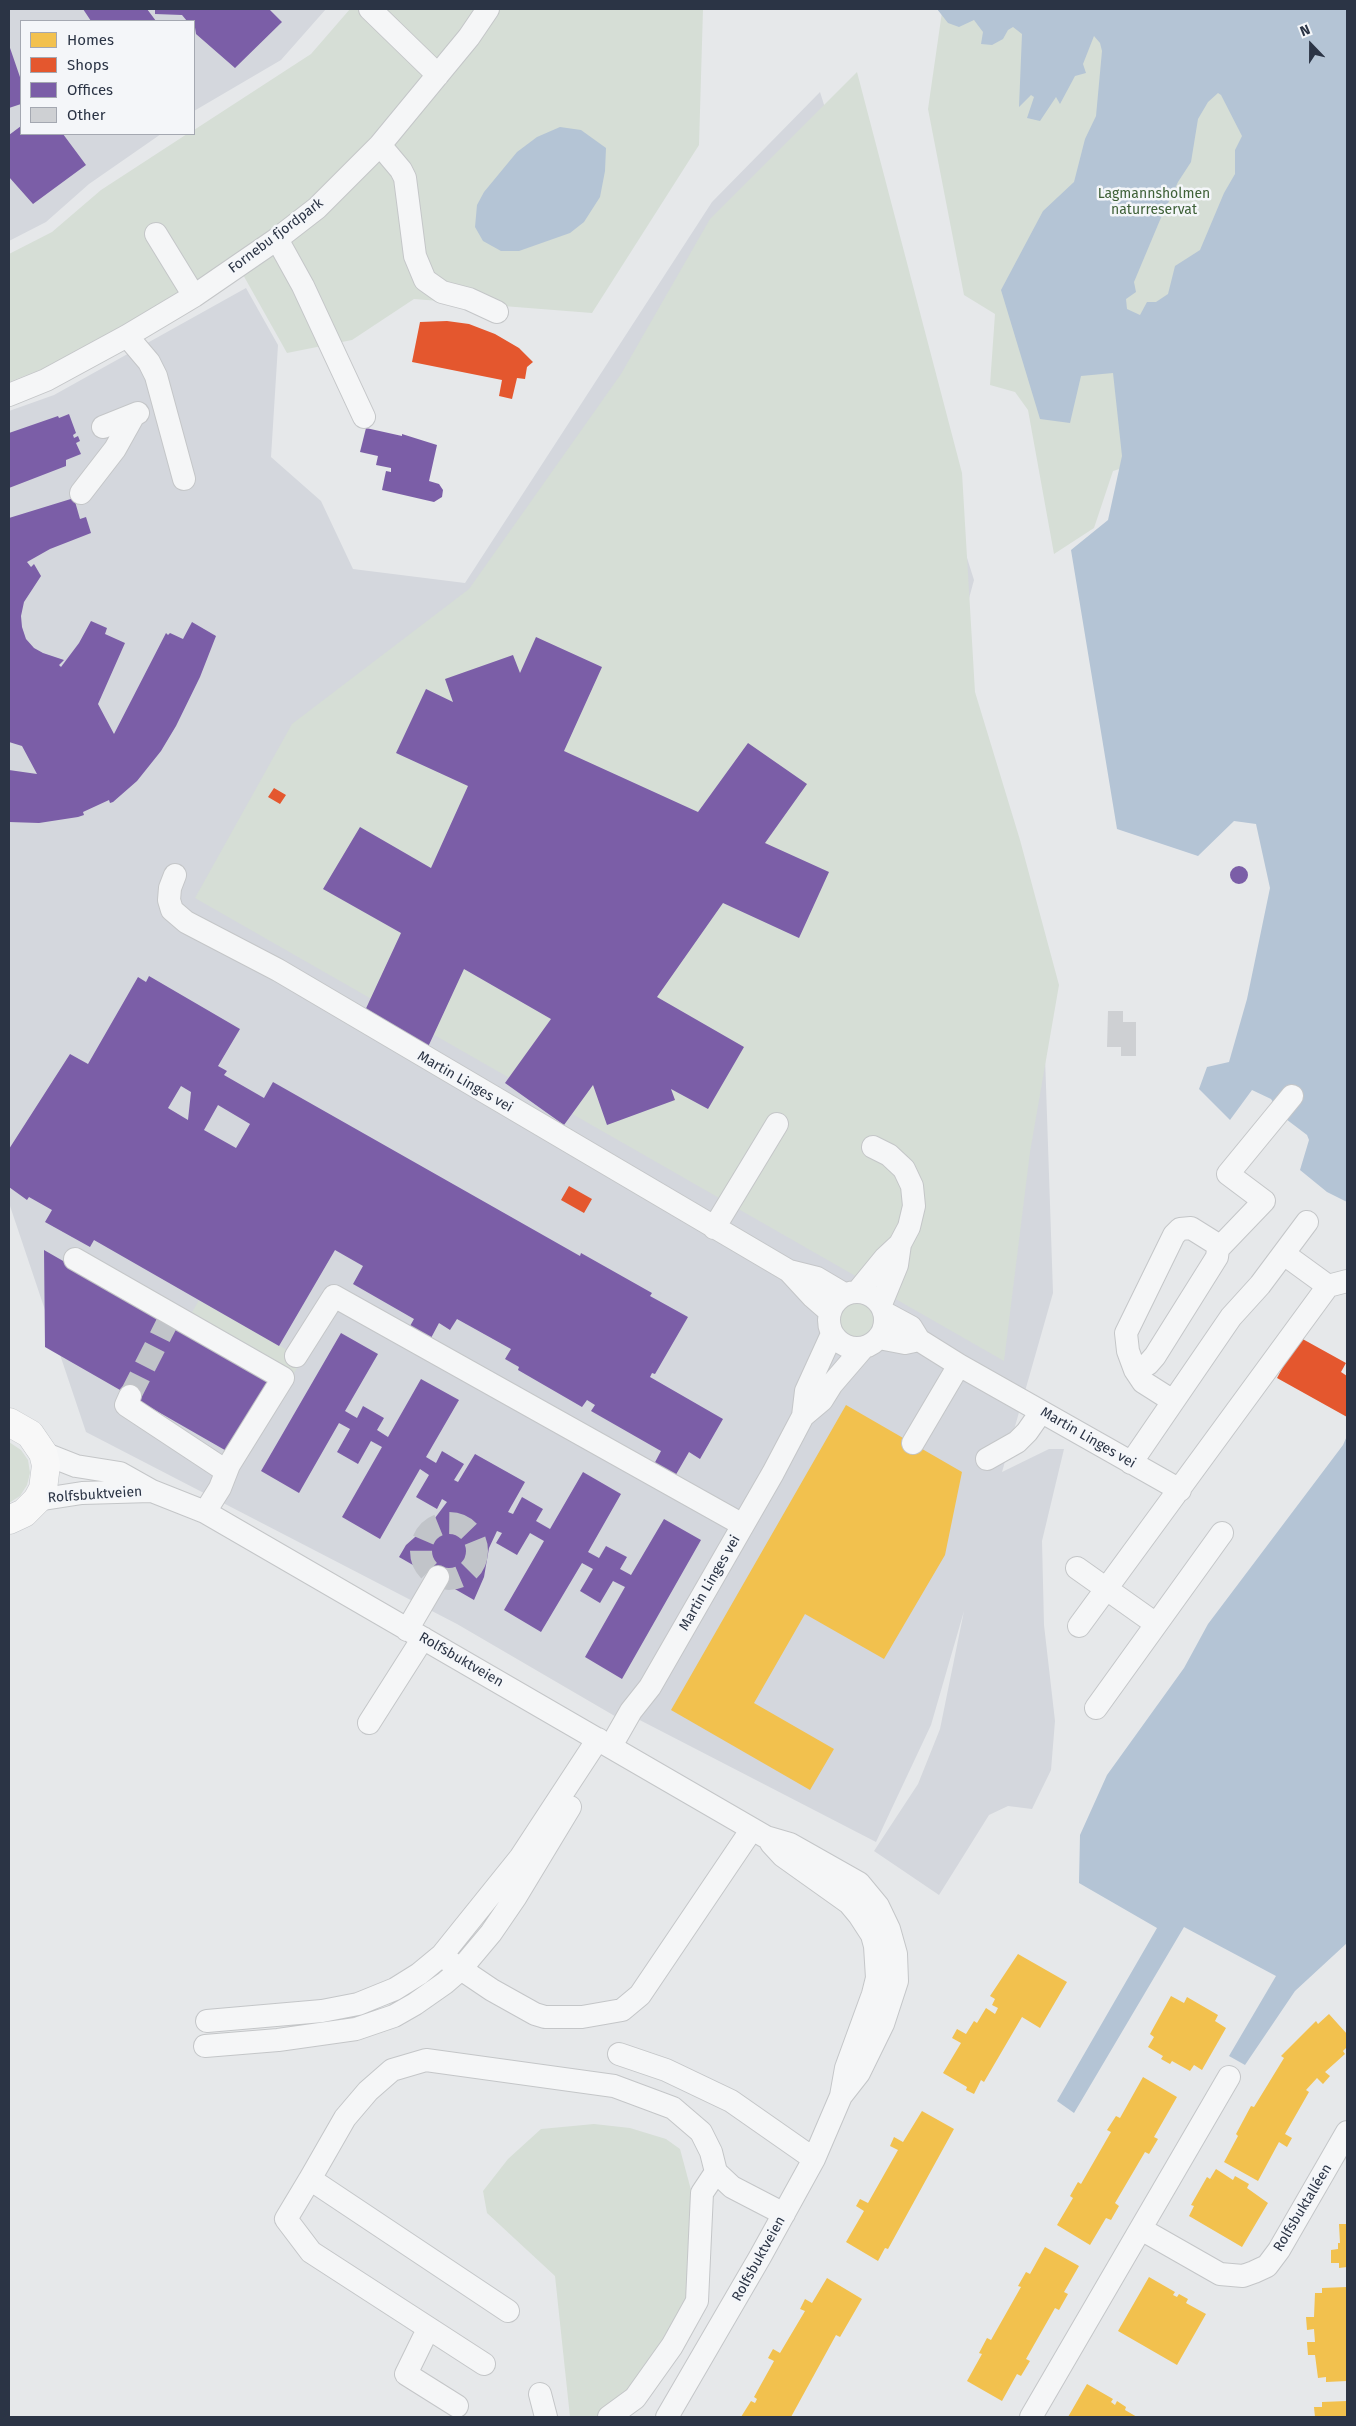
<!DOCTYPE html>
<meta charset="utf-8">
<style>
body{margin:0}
#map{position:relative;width:1356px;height:2426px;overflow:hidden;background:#e6e8ea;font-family:"Fira Sans",sans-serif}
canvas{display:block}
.frame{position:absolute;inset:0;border:10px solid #2b3445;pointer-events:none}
.legend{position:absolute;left:20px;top:20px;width:175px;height:115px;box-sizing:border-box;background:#f4f6f9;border:1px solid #a4a8b1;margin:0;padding:6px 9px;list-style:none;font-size:15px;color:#2b3445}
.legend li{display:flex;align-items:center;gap:10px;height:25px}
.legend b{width:25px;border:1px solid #a4a8b1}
.north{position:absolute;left:1286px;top:20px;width:50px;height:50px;-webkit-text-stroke:4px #f4f6f9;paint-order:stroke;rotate:338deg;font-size:14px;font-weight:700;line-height:20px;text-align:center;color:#2b3445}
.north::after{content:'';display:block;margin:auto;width:18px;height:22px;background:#2b3445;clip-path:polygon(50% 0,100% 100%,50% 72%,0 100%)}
</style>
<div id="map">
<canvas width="1356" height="2426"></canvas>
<div class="frame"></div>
<ul class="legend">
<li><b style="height:14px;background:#f2c14e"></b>Homes</li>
<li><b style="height:14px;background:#e4572e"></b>Shops</li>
<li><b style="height:14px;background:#7b5ea7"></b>Offices</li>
<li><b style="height:14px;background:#ced0d3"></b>Other</li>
</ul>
<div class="north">N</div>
</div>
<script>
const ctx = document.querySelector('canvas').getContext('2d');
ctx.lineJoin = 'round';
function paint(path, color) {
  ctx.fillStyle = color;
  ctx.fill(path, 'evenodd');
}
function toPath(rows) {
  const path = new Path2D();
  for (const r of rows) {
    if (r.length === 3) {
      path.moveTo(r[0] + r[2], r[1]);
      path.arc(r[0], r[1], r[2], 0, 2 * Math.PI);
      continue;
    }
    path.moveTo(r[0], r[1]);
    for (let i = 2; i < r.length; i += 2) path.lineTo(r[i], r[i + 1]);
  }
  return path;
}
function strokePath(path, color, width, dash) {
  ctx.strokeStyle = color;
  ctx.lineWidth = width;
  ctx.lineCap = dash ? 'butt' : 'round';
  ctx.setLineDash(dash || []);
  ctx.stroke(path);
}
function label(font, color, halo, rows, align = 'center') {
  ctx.font = font + ' "Fira Sans",sans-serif';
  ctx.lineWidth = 5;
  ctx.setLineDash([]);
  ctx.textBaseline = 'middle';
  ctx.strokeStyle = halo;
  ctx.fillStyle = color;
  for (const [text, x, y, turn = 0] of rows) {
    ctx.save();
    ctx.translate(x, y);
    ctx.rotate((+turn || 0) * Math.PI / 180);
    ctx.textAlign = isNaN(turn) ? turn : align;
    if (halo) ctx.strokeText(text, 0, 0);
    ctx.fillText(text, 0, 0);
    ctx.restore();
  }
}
paint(toPath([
 [9,9,326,9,281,60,194,111,194,21,21,21,21,134,161,134,89,184,46,222,9,241],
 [820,92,974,580,950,668,1044,1027,1053,1293,1002,1472,1049,1449,1064,1449,1042,1541,1044,1625,1055,1721,1051,1770,1032,1809,1008,1806,989,1815,939,1895,874,1851,918,1784,940,1729,964,1611,931,1725,876,1842,630,1715,625,1722,457,1624,86,1432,9,1203,9,411,54,395,246,288,278,345,271,457,321,501,353,569,465,583,712,202]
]), '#d4d7dd');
paint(toPath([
 [350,9,703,9,699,145,592,313,414,299,352,340,287,353,237,264,114,341,9,382,9,254,52,232,101,190,187,134,194,134,194,130,311,54],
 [1074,9,1347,9,1167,454,1113,471,1094,528,1054,554,1028,410,1015,392,990,385,995,314,964,295,928,109,942,12],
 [857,72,962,473,975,692,1020,840,1059,985,1030,1152,1004,1361,195,898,292,724,469,589,621,374,710,219],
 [856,1319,20],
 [199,1300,303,1359,292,1376,190,1316],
 [9,1442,21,1450,28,1460,30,1473,27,1485,20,1496,9,1503],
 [594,2124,630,2128,666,2139,680,2149,691,2190,695,2250,690,2292,679,2324,634,2388,602,2417,570,2417,555,2276,487,2213,483,2191,508,2159,541,2129]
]), '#d6ded6');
paint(toPath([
 [937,9,1347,9,1347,1202,1327,1192,1300,1170,1309,1140,1307,1135,1282,1116,1271,1099,1252,1090,1230,1120,1199,1089,1207,1067,1229,1062,1247,999,1270,888,1256,824,1234,821,1198,856,1117,829,1071,550,1108,520,1122,456,1113,373,1081,376,1070,423,1040,419,1001,290,1043,211,1074,182,1085,139,1096,116,1102,51,1100,43,1094,36,1083,64,1086,73,1075,76,1060,104,1056,97,1040,121,1027,118,1034,97,1031,95,1019,107,1022,34,1013,27,1008,30,1003,39,992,45,981,44,983,32,974,20,959,27,948,23],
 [1218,93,1221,95,1242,136,1235,150,1235,174,1224,193,1200,250,1175,266,1168,294,1156,302,1147,302,1140,315,1127,309,1126,299,1136,292,1134,282,1160,220,1178,182,1191,162,1198,119,1208,102],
 [560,127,581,130,606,148,605,171,600,197,584,222,570,233,519,251,501,251,483,241,475,227,477,205,484,192,517,152,537,137],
 [1347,1436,1347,1943,1295,1991,1245,2065,1229,2056,1276,1976,1184,1927,1074,2113,1057,2101,1157,1928,1079,1883,1080,1835,1107,1775,1184,1668,1208,1624,1343,1445]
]), '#b4c4d5');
paint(toPath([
 [846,1405,962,1472,945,1555,884,1659,805,1614,754,1703,834,1749,810,1790,671,1710],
 [1018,1954,1067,1982,1040,2028,1022,2017,984,2082,981,2080,974,2094,966,2090,967,2087,943,2073,961,2043,952,2038,957,2029,966,2034,974,2021,977,2023,986,2008,995,2014,998,2008,992,2005,995,1999,990,1996],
 [1171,1996,1184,2003,1187,1997,1218,2015,1215,2021,1226,2028,1202,2070,1194,2065,1190,2071,1172,2061,1170,2064,1161,2059,1163,2056,1148,2047,1154,2037,1150,2034],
 [1329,2014,1347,2034,1347,2047,1343,2051,1345,2054,1325,2072,1330,2076,1323,2084,1317,2078,1306,2090,1309,2092,1285,2134,1292,2138,1287,2147,1279,2142,1258,2181,1224,2162,1238,2136,1236,2134,1251,2106,1254,2107,1284,2058,1281,2056,1316,2021,1318,2024],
 [1143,2077,1177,2097,1154,2137,1158,2139,1149,2154,1145,2152,1115,2203,1119,2206,1111,2220,1106,2218,1090,2245,1057,2225,1073,2198,1070,2196,1078,2182,1081,2184,1111,2132,1107,2130,1116,2116,1120,2118],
 [922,2111,954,2129,888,2249,885,2248,878,2261,846,2242,864,2211,856,2206,860,2199,868,2203,898,2150,890,2146,894,2137,903,2142],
 [1216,2169,1233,2180,1235,2176,1249,2184,1247,2188,1268,2203,1242,2247,1189,2216,1194,2206,1191,2205,1207,2177,1210,2179],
 [1339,2224,1347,2224,1347,2267,1339,2268,1339,2263,1331,2263,1331,2250,1338,2249,1338,2243,1340,2243],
 [1045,2247,1079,2266,1064,2292,1068,2294,1059,2310,1055,2308,1026,2359,1030,2361,1021,2376,1017,2374,1002,2401,967,2381,982,2354,979,2353,987,2338,991,2340,1021,2287,1018,2286,1026,2272,1030,2274],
 [1149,2277,1175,2292,1173,2295,1177,2297,1179,2294,1188,2299,1186,2303,1206,2314,1177,2365,1118,2331],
 [827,2278,862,2299,840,2337,836,2335,791,2417,741,2417,751,2401,755,2403,757,2399,754,2397,774,2361,768,2358,773,2349,780,2353,805,2311,800,2309,805,2299,812,2303],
 [1347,2287,1347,2381,1326,2382,1326,2377,1318,2378,1315,2355,1308,2355,1307,2342,1315,2342,1314,2329,1307,2330,1306,2317,1314,2317,1315,2293,1322,2293,1322,2288],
 [1087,2384,1113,2399,1111,2402,1115,2405,1117,2401,1126,2407,1125,2410,1137,2417,1068,2417],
 [1347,2401,1347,2417,1315,2417,1314,2407,1322,2407,1322,2402]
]), '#f2c14e');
paint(toPath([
 [447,321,469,324,495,334,519,348,533,362,527,367,525,379,517,378,512,399,499,396,502,380,412,362,420,322],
 [274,788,286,795,280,804,268,797],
 [569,1186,592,1199,584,1213,561,1200],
 [1299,1337,1346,1363,1341,1372,1347,1376,1347,1417,1277,1378]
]), '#e4572e');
paint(toPath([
 [83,9,147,9,156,21,91,21],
 [155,9,269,9,282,22,235,68,196,34,194,21,187,21,182,15,155,14],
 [9,45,21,80,21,104,9,108],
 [21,126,21,134,63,134,86,165,33,204,9,177,9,135],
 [69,414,76,433,73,435,74,438,78,436,80,441,76,443,81,454,66,460,66,466,9,488,9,433,58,416,59,418],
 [366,428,402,436,402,434,437,445,429,481,439,484,443,490,442,497,434,502,382,490,386,471,391,472,391,468,376,465,378,456,360,452],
 [74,498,80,519,86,517,91,533,50,549,27,562,31,567,34,564,41,576,24,602,21,616,22,627,26,639,34,648,43,653,64,660,59,665,61,667,79,643,91,621,107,628,105,634,125,643,98,704,114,734,166,633,168,635,170,633,183,639,192,622,216,636,200,677,176,726,161,751,137,781,113,802,110,803,109,800,83,812,84,815,78,817,39,823,9,822,9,770,37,774,22,746,9,742,9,518],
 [536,637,602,667,564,751,698,812,748,743,807,784,765,843,829,872,799,938,723,903,657,997,744,1047,708,1109,671,1089,675,1100,607,1125,593,1085,564,1125,505,1083,551,1019,464,969,428,1047,362,1017,401,933,323,889,360,827,431,868,468,786,396,753,426,689,453,702,445,679,513,655,520,673],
 [1239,875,9],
 [149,976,240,1029,218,1066,227,1071,224,1075,264,1098,273,1082,580,1256,581,1253,652,1293,650,1296,688,1317,655,1374,652,1373,650,1377,723,1419,700,1459,689,1452,674,1478,653,1466,661,1451,591,1411,595,1405,587,1400,582,1407,518,1370,519,1367,505,1359,511,1349,457,1319,450,1330,439,1323,431,1338,410,1326,414,1319,353,1284,363,1266,335,1250,279,1346,94,1240,90,1247,45,1222,52,1210,29,1197,27,1200,9,1187,9,1149,70,1054,88,1064,138,977,146,982],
 [181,1086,191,1092,188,1120,168,1108],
 [218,1105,250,1124,236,1148,204,1130],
 [44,1250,272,1381,230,1453,45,1347],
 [341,1333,378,1354,345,1411,357,1418,363,1406,384,1418,377,1430,388,1437,421,1379,459,1400,426,1457,436,1463,442,1451,464,1464,454,1480,458,1482,475,1454,525,1482,508,1512,513,1514,522,1497,543,1509,536,1521,550,1529,583,1472,621,1494,588,1552,599,1558,606,1546,627,1557,620,1569,631,1575,664,1519,701,1540,622,1679,585,1657,625,1587,613,1581,600,1603,580,1591,593,1569,582,1563,541,1632,504,1610,544,1541,530,1533,517,1555,496,1543,502,1533,497,1531,489,1548,484,1577,474,1600,399,1557,406,1545,432,1522,447,1502,442,1499,437,1509,416,1497,429,1475,420,1469,380,1539,342,1517,382,1447,371,1441,358,1464,337,1452,350,1429,339,1423,299,1493,261,1471]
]), '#7b5ea7');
paint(toPath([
 [1108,1011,1123,1011,1123,1022,1136,1022,1136,1056,1121,1056,1121,1047,1107,1047]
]), '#ced0d3');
strokePath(toPath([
 [130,1396,168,1321],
 [449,1551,28]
]), '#c1c4c9', 22, [22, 11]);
const minor = toPath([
 [370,9,438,75],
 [380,145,401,170,405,178,415,256,425,280,442,292,469,299,497,312],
 [156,234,194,296],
 [277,239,303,286,364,417],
 [127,336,149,362,156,376,184,479],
 [9,395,46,380,127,336,194,296,277,239,317,208,380,145,469,37,488,9],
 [103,427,138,413],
 [81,493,115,449,134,415],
 [175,875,170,888,169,900,172,910,186,922,278,970,789,1271,813,1297,829,1311],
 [714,1228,777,1124],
 [1218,1249,1264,1201,1228,1174,1292,1096],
 [1284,1254,1328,1286],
 [75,1259,283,1378,229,1465,220,1488,205,1512],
 [789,1271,817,1278,844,1294],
 [858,1291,885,1258,900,1244,909,1227,914,1206,912,1186,904,1169,889,1155,873,1147],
 [857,1320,28],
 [881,1304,897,1265,900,1244],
 [885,1313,911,1327,919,1340,959,1365,1180,1490],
 [879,1338,905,1343,919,1340],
 [296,1356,334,1296,743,1525],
 [1135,1370,1148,1364,1155,1356,1217,1257,1218,1249,1215,1243,1191,1228,1180,1229,1174,1235,1126,1333,1128,1351,1135,1370,1143,1382,1173,1401],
 [130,1396,126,1405,226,1471],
 [803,1416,806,1391,832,1334],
 [913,1443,959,1365],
 [43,1453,76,1466,120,1473,152,1491,205,1512,766,1837,790,1844,859,1883,878,1906,889,1929,896,1954,897,1981,883,2024,859,2073,841,2096],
 [987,1459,1017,1442,1027,1432,1041,1412],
 [1131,1463,1231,1317,1260,1285,1307,1222],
 [37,1500,82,1493,151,1491],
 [1077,1568,1156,1624],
 [1079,1626,1328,1286,1347,1281],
 [407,1630,438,1577],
 [1096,1708,1222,1533],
 [369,1723,423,1638],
 [611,1746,631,1711,650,1687,773,1473,803,1416,822,1400,832,1384,863,1348],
 [449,1961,492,1990,535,2014,545,2017,582,2017,622,2010,640,1995,752,1829],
 [207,2021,322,2011,358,2004,395,1989,419,1974,442,1955,520,1858,598,1739],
 [205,2046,278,2040,356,2029,394,2016,415,2004,445,1983,460,1970,491,1933,515,1898,570,1807],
 [619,2054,666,2070,731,2101,814,2159],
 [310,2179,286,2219,311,2252,484,2364],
 [1141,2229,1220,2274,1243,2276,1254,2272,1267,2266,1279,2250,1347,2132],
 [508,2311,310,2179,345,2118,368,2091,392,2070,426,2060,614,2086,673,2108,701,2132,711,2152,716,2172,732,2187,784,2214],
 [428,2329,406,2374,457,2406],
 [540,2394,546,2417],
 [609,2417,635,2398,672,2346,697,2301,702,2193,716,2172],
 [667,2417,760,2257,814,2159,841,2096,846,2068,873,1994,877,1978,875,1946,872,1935,859,1915,849,1903,783,1856,771,1843],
 [1031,2417,1229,2077]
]);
const major = toPath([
 [9,1422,30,1434,43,1453,46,1465,43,1489,37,1500,24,1513,9,1520]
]);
strokePath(minor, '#c4c6c8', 24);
strokePath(major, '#c2c5c8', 29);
strokePath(minor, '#f5f6f7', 22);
strokePath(major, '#f8f8f8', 28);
label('14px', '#3f6138', '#f4f6f9', [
 ["Lagmannsholmen",1154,194],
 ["naturreservat",1154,210]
]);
label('14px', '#2b3445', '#f4f6f9', [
 ["Fornebu fjordpark",276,236,-37],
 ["Martin Linges vei",465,1082,30],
 ["Martin Linges vei",1088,1438,30],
 ["Rolfsbuktveien",95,1495,-4],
 ["Martin Linges vei",710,1583,-60],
 ["Rolfsbuktveien",461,1660,30],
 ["Rolfsbuktalléen",1303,2208,-59],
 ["Rolfsbuktveien",759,2259,-61]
]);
</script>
